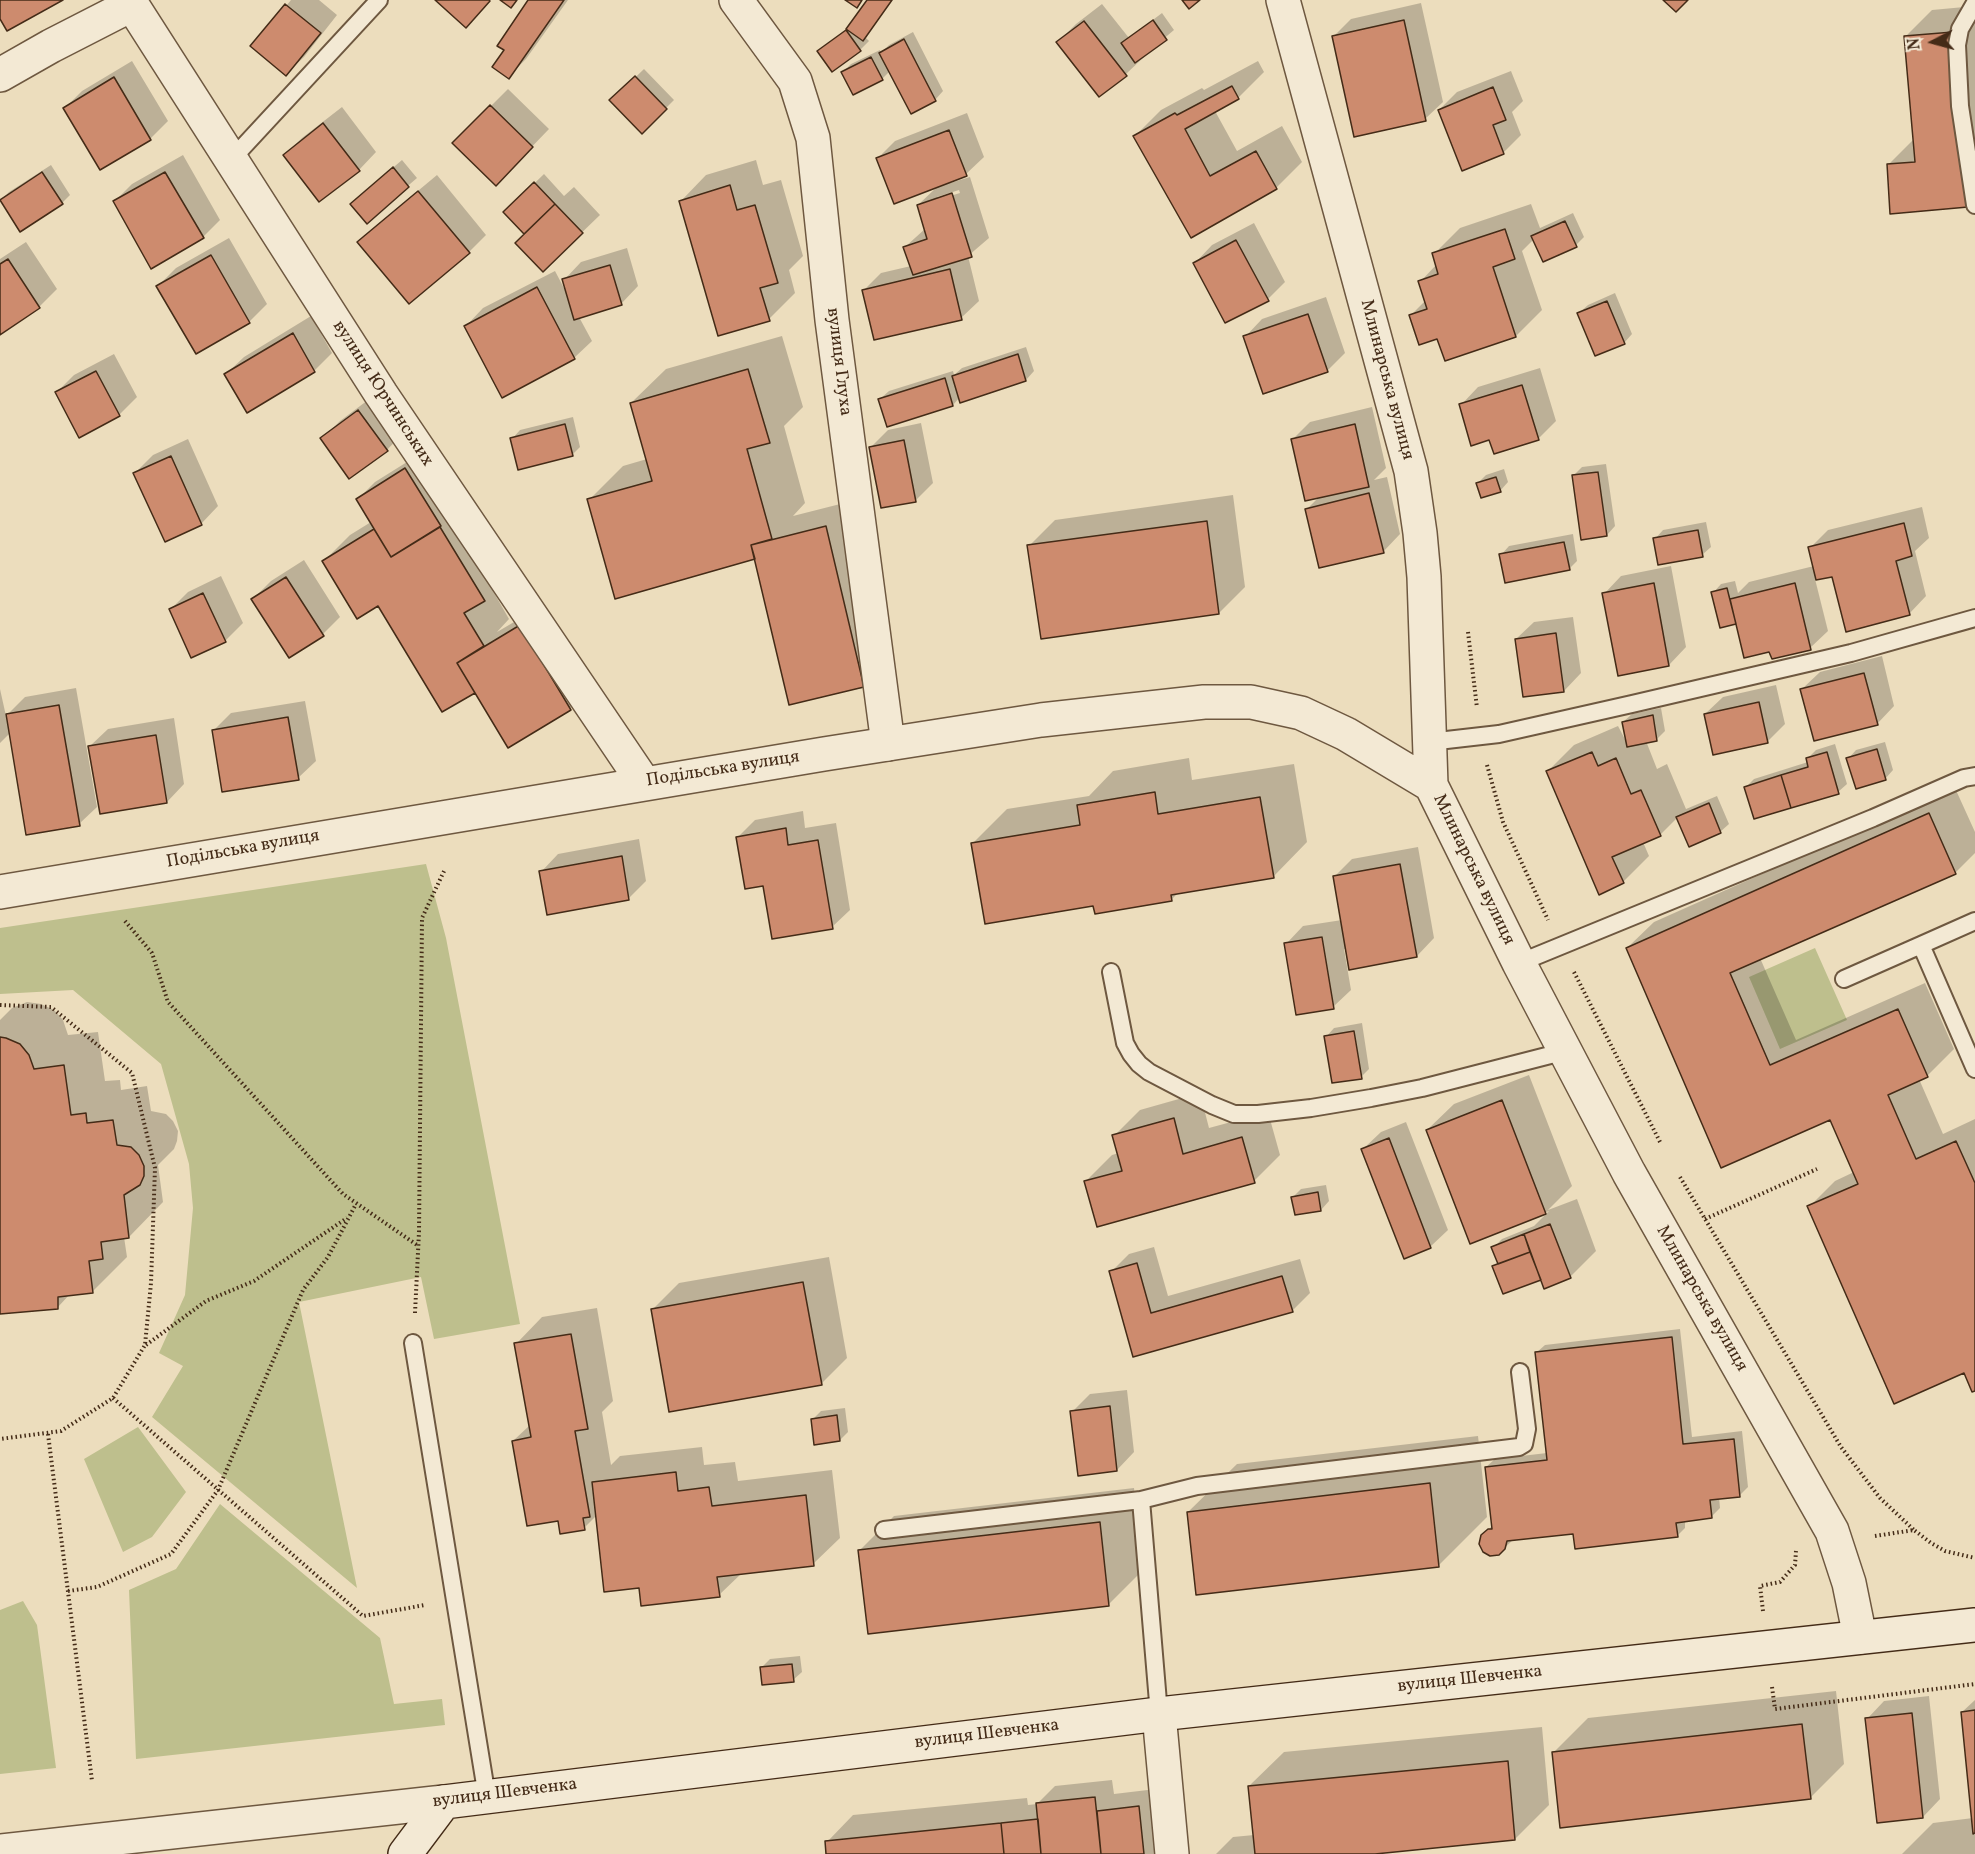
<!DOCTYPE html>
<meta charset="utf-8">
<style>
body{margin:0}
#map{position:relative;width:1975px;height:1854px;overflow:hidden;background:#ecddbd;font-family:Vollkorn,serif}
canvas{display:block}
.north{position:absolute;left:1903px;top:12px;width:60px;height:60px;-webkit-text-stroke:4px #f3e9d4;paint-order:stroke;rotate:264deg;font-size:16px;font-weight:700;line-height:24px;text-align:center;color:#442b17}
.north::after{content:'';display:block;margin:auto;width:21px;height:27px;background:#442b17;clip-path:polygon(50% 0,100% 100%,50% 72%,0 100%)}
</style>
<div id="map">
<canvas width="1975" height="1854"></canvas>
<div class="north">N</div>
</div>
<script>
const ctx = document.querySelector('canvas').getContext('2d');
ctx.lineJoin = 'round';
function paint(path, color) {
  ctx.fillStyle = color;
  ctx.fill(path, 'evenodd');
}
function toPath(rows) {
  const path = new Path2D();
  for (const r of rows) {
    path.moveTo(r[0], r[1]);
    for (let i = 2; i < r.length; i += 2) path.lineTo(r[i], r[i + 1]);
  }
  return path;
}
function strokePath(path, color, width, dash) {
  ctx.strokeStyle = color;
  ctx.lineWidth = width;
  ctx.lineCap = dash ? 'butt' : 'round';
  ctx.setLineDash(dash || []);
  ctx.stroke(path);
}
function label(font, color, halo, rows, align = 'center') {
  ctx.font = font + ' Vollkorn,serif';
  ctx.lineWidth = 4.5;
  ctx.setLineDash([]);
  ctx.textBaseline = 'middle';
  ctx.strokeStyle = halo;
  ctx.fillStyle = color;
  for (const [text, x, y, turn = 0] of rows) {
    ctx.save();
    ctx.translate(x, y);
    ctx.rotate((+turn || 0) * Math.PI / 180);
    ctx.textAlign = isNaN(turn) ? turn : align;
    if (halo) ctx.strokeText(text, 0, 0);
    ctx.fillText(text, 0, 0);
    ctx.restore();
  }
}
paint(toPath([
 [426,864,446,938,520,1324,434,1339,421,1277,299,1302,357,1588,152,1417,183,1366,159,1353,185,1295,193,1208,189,1164,161,1064,73,990,0,994,0,928],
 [1815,948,1847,1020,1780,1049,1749,977],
 [138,1427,186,1492,152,1537,123,1552,84,1459],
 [220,1504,380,1638,394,1704,442,1699,445,1725,136,1759,129,1590,176,1569],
 [23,1601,37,1625,56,1768,0,1774,0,1610]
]), '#bebf8d');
paint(toPath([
 [291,0,319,0,337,15,304,57,286,74,253,46],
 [530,0,568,0,526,59,508,77,506,50],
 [868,0,893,0,865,37,869,41,860,50,819,51,850,26],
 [1421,3,1443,102,1425,119,1334,36,1351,19],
 [1102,4,1129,38,1162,13,1174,30,1143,56,1144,57,1126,74,1100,95,1058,42,1076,24],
 [1975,6,1975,198,1888,165,1914,139,1906,36,1932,10],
 [913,32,943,91,935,100,890,71,882,79,843,72,851,64,880,50,881,53,889,45],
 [132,61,168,121,150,139,65,108,82,91],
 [1258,61,1264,72,1238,98,1215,111,1237,151,1282,126,1302,162,1276,188,1191,236,1135,136,1161,110,1202,88,1204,90],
 [644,69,674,100,642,132,612,100],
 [1511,71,1523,101,1512,112,1521,135,1503,153,1463,169,1439,110,1457,92],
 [508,89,549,129,496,184,454,143],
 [342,107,376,152,359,170,285,155,302,138],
 [967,113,984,157,966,174,949,181,950,183,970,177,989,238,968,256,979,301,961,318,864,290,881,273,911,266,905,247,926,228,918,205,939,185,878,158,895,141],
 [959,190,960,193,937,200,937,197],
 [183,155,220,220,203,237,114,202,132,184],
 [402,160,417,178,367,221,361,195],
 [756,160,763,185,781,180,803,256,789,270,795,293,769,319,680,202,706,175],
 [51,165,70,195,62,203,1,200,9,192],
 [544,174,564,196,574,187,600,215,543,270,540,220,505,212],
 [437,175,486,235,469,252,359,242,377,225],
 [1531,204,1540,228,1573,213,1584,237,1576,245,1534,239,1522,251,1542,310,1516,336,1438,337,1411,315,1426,300,1420,282,1437,264,1434,254,1460,228],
 [1254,223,1285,282,1268,299,1195,263,1212,245],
 [229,238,267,304,249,322,196,352,158,286,176,268],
 [26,242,57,289,39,307,0,333,0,259],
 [627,248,638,286,621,304,579,317,592,341,574,358,466,326,483,308,555,271,565,290,564,280,581,262],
 [1615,293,1632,334,1624,343,1579,313,1588,305],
 [1326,297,1345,353,1327,371,1245,337,1262,319],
 [311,316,332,353,314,371,247,411,226,374,244,357],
 [782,336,803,407,784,426,805,503,793,516,852,501,864,685,790,703,756,558,589,500,623,466,647,459,631,403,666,369],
 [1026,347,1034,371,1026,380,961,401,960,397,953,405,880,399,889,391,953,371,954,375,962,368],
 [114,354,137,397,119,415,57,392,74,375],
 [1540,368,1556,421,1539,438,1495,452,1490,438,1461,405,1478,387],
 [376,394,404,432,387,450,322,439,340,421],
 [1372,407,1386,468,1374,480,1387,477,1400,534,1383,552,1307,509,1319,497,1293,439,1310,422],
 [573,417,580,447,572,455,512,439,520,430],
 [921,423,933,483,916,500,871,447,888,430],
 [188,439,218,506,201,524,135,473,153,455],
 [423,452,510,573,493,591,509,619,497,632,538,608,587,691,570,708,475,690,378,604,324,561,350,535,371,522,358,499,375,482],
 [1606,464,1615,526,1607,535,1574,475,1582,467],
 [1504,469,1508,482,1500,491,1478,483,1486,475],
 [1233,495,1245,587,1219,613,1029,546,1055,520],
 [1922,507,1929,538,1915,551,1926,596,1909,614,1833,575,1815,579,1828,631,1810,648,1770,650,1737,622,1713,593,1721,584,1735,581,1738,593,1749,582,1814,566,1810,548,1828,530],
 [1706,522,1711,547,1702,555,1655,539,1663,530],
 [1573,534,1577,561,1569,569,1501,555,1509,546],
 [304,560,340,617,323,634,253,599,271,581],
 [1671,566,1686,647,1669,665,1619,674,1604,594,1621,576],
 [221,576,243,623,225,641,171,609,188,592],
 [1573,617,1581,673,1564,691,1516,639,1534,622],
 [1882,656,1894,706,1877,724,1802,689,1820,672],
 [1776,685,1785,724,1767,742,1705,714,1723,697],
 [76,688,97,807,79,824,10,733,0,743,0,689,6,716,25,697],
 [305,701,316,761,298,778,213,731,231,713],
 [1661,708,1665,731,1657,739,1646,741,1657,769,1667,764,1686,809,1717,796,1729,824,1720,832,1678,817,1660,835,1643,842,1649,856,1623,882,1548,771,1574,745,1618,726,1628,745,1623,722,1632,714],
 [174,718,184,784,167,802,90,746,108,729],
 [1885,742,1893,770,1885,779,1848,759,1856,750],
 [1835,744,1847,784,1838,792,1746,787,1754,779,1808,762,1807,759,1816,750],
 [1189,758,1192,780,1294,764,1307,842,1273,877,1179,892,1171,900,973,843,1007,809,1089,796,1113,771],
 [1955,788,1975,832,1975,853,1955,873,1760,958,1796,1040,1925,983,1954,1049,1927,1076,1919,1079,1943,1134,1975,1119,1975,1389,1965,1371,1809,1207,1835,1181,1854,1172,1831,1118,1627,948,1654,922],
 [803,811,805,828,836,823,850,910,832,927,765,884,738,837,755,820],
 [639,839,646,881,628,899,541,872,558,854],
 [1418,847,1434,938,1417,956,1344,949,1351,990,1333,1007,1286,944,1303,926,1342,920,1334,877,1352,859],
 [27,1002,41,1004,54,1010,63,1020,68,1035,98,1032,105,1081,120,1080,121,1090,147,1086,151,1111,166,1114,173,1121,178,1131,177,1141,174,1149,158,1165,163,1202,129,1237,124,1237,127,1257,92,1292,70,1294,58,1307,0,1313,0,1020,12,1008],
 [1362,1023,1369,1069,1361,1077,1326,1037,1334,1028],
 [1529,1075,1572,1186,1548,1210,1577,1199,1596,1251,1570,1277,1541,1278,1494,1267,1498,1262,1493,1248,1502,1239,1534,1226,1549,1211,1471,1242,1427,1130,1454,1104],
 [1200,1093,1209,1128,1268,1112,1280,1155,1254,1181,1086,1181,1112,1155,1119,1153,1114,1136,1140,1110],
 [1406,1122,1448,1230,1430,1247,1363,1149,1381,1132],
 [1326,1185,1329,1201,1321,1210,1293,1197,1301,1189],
 [1154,1247,1168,1296,1300,1259,1310,1293,1292,1311,1134,1355,1111,1272,1129,1254],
 [829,1257,847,1358,821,1384,652,1310,679,1283],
 [597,1308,613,1401,602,1412,611,1465,620,1456,702,1447,704,1465,735,1462,738,1481,832,1470,840,1538,813,1564,742,1573,719,1595,641,1586,597,1515,584,1528,559,1520,513,1441,530,1425,516,1344,542,1317],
 [1680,1329,1692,1437,1742,1431,1748,1487,1740,1495,1719,1497,1720,1508,1711,1517,1685,1520,1685,1528,1677,1536,1574,1532,1514,1539,1498,1554,1482,1536,1493,1525,1486,1467,1495,1459,1547,1453,1536,1353,1545,1345],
 [1127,1390,1134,1452,1117,1470,1072,1412,1090,1394],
 [845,1408,848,1432,840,1440,812,1420,821,1411],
 [1478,1436,1487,1517,1439,1565,1188,1512,1237,1464],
 [1134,1488,1143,1570,1109,1604,860,1550,894,1516],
 [800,1656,802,1672,793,1680,761,1668,770,1659],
 [1836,1691,1844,1764,1810,1798,1553,1753,1588,1718],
 [1929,1696,1940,1799,1923,1817,1867,1719,1884,1701],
 [1975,1700,1975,1854,1902,1854,1933,1823,1973,1818,1962,1712],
 [1542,1727,1549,1805,1515,1839,1359,1854,1216,1854,1233,1837,1254,1835,1249,1786,1284,1752],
 [1112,1780,1114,1794,1156,1789,1163,1854,828,1854,827,1842,853,1815,1027,1798,1028,1805,1037,1804,1055,1786]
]), '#0003');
const building = toPath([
 [0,0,63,0,7,31,0,19,0,0],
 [435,0,489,0,490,1,466,28,435,0],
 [500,0,517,0,511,8,500,0],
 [528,0,564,0,509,79,492,67,504,50,497,46,528,0],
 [845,0,862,0,857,8,845,0],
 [867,0,892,0,863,41,846,29,867,0],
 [1182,0,1200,0,1189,9,1182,0],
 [1663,0,1688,0,1676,12,1663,0],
 [285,4,321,33,286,76,250,46,285,4],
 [1153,20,1167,40,1135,63,1121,43,1153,20],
 [1404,20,1426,121,1354,137,1332,36,1404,20],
 [1084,21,1127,76,1099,97,1056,42,1084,21],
 [846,30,861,51,832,72,817,51,846,30],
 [1953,32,1968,207,1890,214,1887,164,1915,162,1904,36,1953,32],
 [904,39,936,101,911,114,879,53,904,39],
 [871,57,883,80,853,95,841,72,871,57],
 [635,76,667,109,642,134,609,100,635,76],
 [114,77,151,140,100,170,63,108,114,77],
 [1232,86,1239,99,1185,129,1210,176,1256,151,1277,189,1191,238,1133,136,1175,113,1177,115,1232,86],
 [1493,87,1506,120,1493,125,1504,154,1462,171,1438,110,1493,87],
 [490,105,533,147,496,186,452,143,490,105],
 [323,123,360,171,319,202,283,155,323,123],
 [949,130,967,176,894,204,876,158,949,130],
 [393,167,409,187,367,224,350,204,393,167],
 [42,172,63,204,20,232,0,200,42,172],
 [165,172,204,238,151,269,113,201,165,172],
 [534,182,555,204,524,234,503,212,534,182],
 [730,185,737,210,755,205,778,283,760,288,770,321,718,336,679,201,730,185],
 [418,191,470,253,409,304,357,242,418,191],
 [952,193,972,257,913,275,903,247,927,239,917,205,952,193],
 [555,204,583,233,543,272,515,243,555,204],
 [1565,221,1577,247,1543,262,1531,236,1565,221],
 [1505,229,1515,259,1493,267,1516,337,1445,361,1437,339,1419,345,1409,315,1427,309,1418,281,1438,274,1432,253,1505,229],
 [1236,240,1269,301,1225,323,1193,263,1236,240],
 [211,255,250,323,196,354,156,286,211,255],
 [8,259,40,308,0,335,0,264,8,259],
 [610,265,622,305,574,320,562,279,610,265],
 [950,269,962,320,874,340,862,290,950,269],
 [537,287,575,359,502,398,464,326,537,287],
 [1607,301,1625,344,1595,356,1577,313,1607,301],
 [1308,314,1328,372,1263,394,1243,336,1308,314],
 [293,333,315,372,247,413,224,374,293,333],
 [1018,354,1026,381,960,403,952,376,1018,354],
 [748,369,770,443,747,449,772,539,751,545,755,559,615,599,587,499,652,481,630,403,748,369],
 [96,371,120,416,79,438,55,392,96,371],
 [945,378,953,406,887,427,878,399,945,378],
 [1522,385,1539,440,1494,454,1489,440,1471,446,1459,404,1522,385],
 [358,410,388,451,349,479,320,438,358,410],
 [565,424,573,456,518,470,510,438,565,424],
 [1355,424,1369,487,1305,501,1291,439,1355,424],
 [904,440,916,502,881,508,869,447,904,440],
 [171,456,202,525,165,542,133,473,171,456],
 [405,468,441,526,391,557,356,499,405,468],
 [1598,472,1607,536,1581,540,1572,475,1598,472],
 [1496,477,1501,492,1481,498,1476,483,1496,477],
 [1369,493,1384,553,1319,568,1305,509,1369,493],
 [1207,521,1219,614,1041,639,1027,545,1207,521],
 [1904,523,1912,556,1896,561,1910,615,1846,632,1832,577,1816,580,1808,547,1904,523],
 [826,526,864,687,789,705,751,545,826,526],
 [440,527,485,601,464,613,484,646,457,663,475,693,442,712,378,606,357,619,322,561,374,529,391,557,440,527],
 [1698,530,1703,557,1658,565,1653,538,1698,530],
 [1564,542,1570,570,1505,583,1499,554,1564,542],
 [286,577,324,636,289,658,251,599,286,577],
 [1654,583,1669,666,1618,676,1602,593,1654,583],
 [1795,583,1811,650,1772,659,1769,652,1744,658,1730,599,1795,583],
 [1727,588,1736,624,1720,628,1711,592,1727,588],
 [203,593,226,642,191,658,169,609,203,593],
 [520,625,571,710,508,748,457,663,520,625],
 [1556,633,1564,692,1523,697,1515,639,1556,633],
 [1864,673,1878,725,1814,741,1800,689,1864,673],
 [1759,702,1768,743,1713,755,1704,714,1759,702],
 [59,705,80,826,26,835,6,714,59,705],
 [1653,715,1657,741,1627,747,1622,722,1653,715],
 [288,717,299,780,222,792,212,730,288,717],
 [156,735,167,803,100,814,88,746,156,735],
 [1877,749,1886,780,1856,789,1846,758,1877,749],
 [1592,752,1598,766,1616,758,1631,794,1641,790,1661,836,1612,857,1624,883,1599,895,1546,771,1592,752],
 [1827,752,1839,794,1791,808,1781,775,1808,767,1806,758,1827,752],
 [1781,775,1791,808,1754,819,1744,787,1781,775],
 [1155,792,1158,814,1260,797,1274,878,1171,895,1172,901,1095,914,1093,906,985,924,971,843,1080,825,1077,805,1155,792],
 [1709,803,1721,833,1689,847,1676,817,1709,803],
 [1929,813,1956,874,1730,973,1770,1065,1898,1009,1928,1077,1888,1095,1916,1159,1956,1141,1975,1183,1975,1391,1972,1392,1964,1373,1894,1404,1807,1206,1858,1184,1830,1120,1721,1168,1626,948,1929,813],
 [786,828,788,845,818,840,833,929,772,939,763,886,745,889,736,837,786,828],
 [622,856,629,900,547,915,539,871,622,856],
 [1400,864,1417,957,1349,970,1333,876,1400,864],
 [1322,937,1334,1009,1296,1015,1284,943,1322,937],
 [1354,1031,1362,1079,1332,1083,1324,1036,1354,1031],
 [0,1037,6,1038,20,1044,29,1055,34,1069,64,1065,71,1115,86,1113,87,1123,113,1120,117,1145,131,1147,139,1155,144,1166,144,1176,140,1185,124,1195,129,1238,101,1242,103,1259,89,1261,93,1293,58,1297,58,1309,0,1314,0,1037],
 [1502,1100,1546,1214,1470,1244,1426,1130,1502,1100],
 [1174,1118,1183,1154,1242,1137,1255,1183,1097,1227,1084,1181,1122,1171,1112,1135,1174,1118],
 [1389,1138,1431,1248,1404,1259,1361,1149,1389,1138],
 [1318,1192,1321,1211,1295,1215,1291,1197,1318,1192],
 [1550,1224,1571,1278,1544,1289,1524,1234,1550,1224],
 [1524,1234,1530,1252,1498,1264,1491,1247,1524,1234],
 [1530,1252,1541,1280,1503,1294,1492,1266,1530,1252],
 [1137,1263,1151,1313,1282,1276,1293,1312,1133,1357,1109,1271,1137,1263],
 [803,1282,822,1385,669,1412,651,1309,803,1282],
 [571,1334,588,1429,575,1431,590,1517,583,1518,585,1530,560,1534,558,1521,527,1526,512,1441,531,1437,514,1343,571,1334],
 [1672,1337,1683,1444,1734,1439,1740,1497,1710,1500,1712,1518,1676,1523,1678,1537,1575,1549,1573,1534,1507,1541,1505,1549,1499,1555,1490,1556,1483,1552,1479,1544,1481,1535,1488,1529,1492,1529,1485,1467,1547,1460,1535,1352,1672,1337],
 [1110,1406,1117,1471,1078,1476,1070,1411,1110,1406],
 [837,1415,840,1441,814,1445,811,1419,837,1415],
 [676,1472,678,1491,709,1487,712,1506,806,1495,814,1566,717,1577,720,1597,641,1606,639,1588,604,1592,592,1482,676,1472],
 [1430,1483,1439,1567,1196,1595,1187,1512,1430,1483],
 [1100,1522,1109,1606,868,1634,858,1550,1100,1522],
 [792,1664,794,1682,762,1685,760,1667,792,1664],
 [1975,1710,1975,1833,1973,1834,1961,1712,1975,1710],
 [1912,1713,1923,1818,1877,1823,1865,1718,1912,1713],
 [1802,1724,1811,1799,1560,1828,1552,1752,1802,1724],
 [1508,1761,1515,1840,1375,1854,1255,1854,1248,1786,1508,1761],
 [1095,1797,1101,1854,1041,1854,1036,1803,1095,1797],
 [1139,1806,1144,1854,1101,1854,1097,1811,1139,1806],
 [1038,1819,1041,1854,1004,1854,1001,1823,1038,1819],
 [1001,1823,1004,1854,826,1854,825,1841,1001,1823]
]);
paint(building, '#cd8b6e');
strokePath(building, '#442b17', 1.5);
const service = toPath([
 [1975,3,1960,29,1957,45,1960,106,1975,205],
 [230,161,379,0],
 [1429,742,1499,734,1632,704,1851,653,1975,618],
 [1975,921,1921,945,1975,1069],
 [1519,963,1873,818,1964,778,1975,776],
 [1111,972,1125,1043,1131,1054,1139,1064,1149,1072,1212,1105,1234,1114,1258,1114,1311,1108,1371,1098,1422,1088,1566,1051],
 [1844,979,1921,945],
 [413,1343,487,1797],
 [1141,1500,1197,1486,1519,1447,1524,1444,1527,1429,1520,1372],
 [884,1530,1141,1500,1159,1714]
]);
const minor = toPath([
 [129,0,381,394,644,783],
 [736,0,795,81,813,138,832,320,888,744],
 [0,75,51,46,131,5],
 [1159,1714,1172,1854]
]);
const tertiary = toPath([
 [1283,0,1411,471,1420,533,1424,577,1431,785,1519,963,1629,1173,1832,1531,1849,1583,1860,1637],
 [0,892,824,754,1041,720,1204,702,1251,702,1301,713,1346,734,1431,785],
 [0,1851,444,1802]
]);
const secondary = toPath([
 [405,1854,444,1802,1159,1714,1975,1625]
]);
strokePath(service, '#6e5840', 20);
strokePath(minor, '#6e5840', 36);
strokePath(tertiary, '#6e5840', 36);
strokePath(secondary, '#442b17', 36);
strokePath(toPath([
 [1468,632,1477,708],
 [1487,765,1503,822,1548,920],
 [125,921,152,953,168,1002,343,1194,417,1245],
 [1574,972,1660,1142],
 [0,1005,51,1007,132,1073,155,1168,151,1283,145,1345,113,1398,61,1431,0,1439],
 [1680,1177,1841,1447,1880,1498,1914,1530],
 [1705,1219,1817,1169],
 [415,1313,419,1232,422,918,445,869],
 [146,1345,206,1301,254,1281,347,1218],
 [113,1398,363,1616,425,1605],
 [48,1434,92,1781],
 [1875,1536,1914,1530,1931,1543,1945,1551,1975,1558],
 [68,1591,97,1587,171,1554,218,1490,303,1290,328,1257,356,1204],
 [1763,1611,1760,1586,1780,1582,1795,1565,1796,1551],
 [1772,1687,1775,1709,1975,1684]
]), '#442b17', 4, [1.5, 3]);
strokePath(service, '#f3e9d4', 16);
strokePath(minor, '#f3e9d4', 33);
strokePath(tertiary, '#f3e9d4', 33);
strokePath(secondary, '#f3e9d4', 33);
label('18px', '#442b17', '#f3e9d4', [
 ["вулиця Глуха",838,362,83],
 ["Млинарська вулиця",1386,380,75],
 ["вулиця Юрчинських",382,394,57],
 ["Подільська вулиця",723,770,-9],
 ["Подільська вулиця",243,850,-10],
 ["Млинарська вулиця",1473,870,64],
 ["Млинарська вулиця",1701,1299,60],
 ["вулиця Шевченка",1470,1680,-6],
 ["вулиця Шевченка",987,1735,-7],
 ["вулиця Шевченка",505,1794,-7]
]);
</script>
